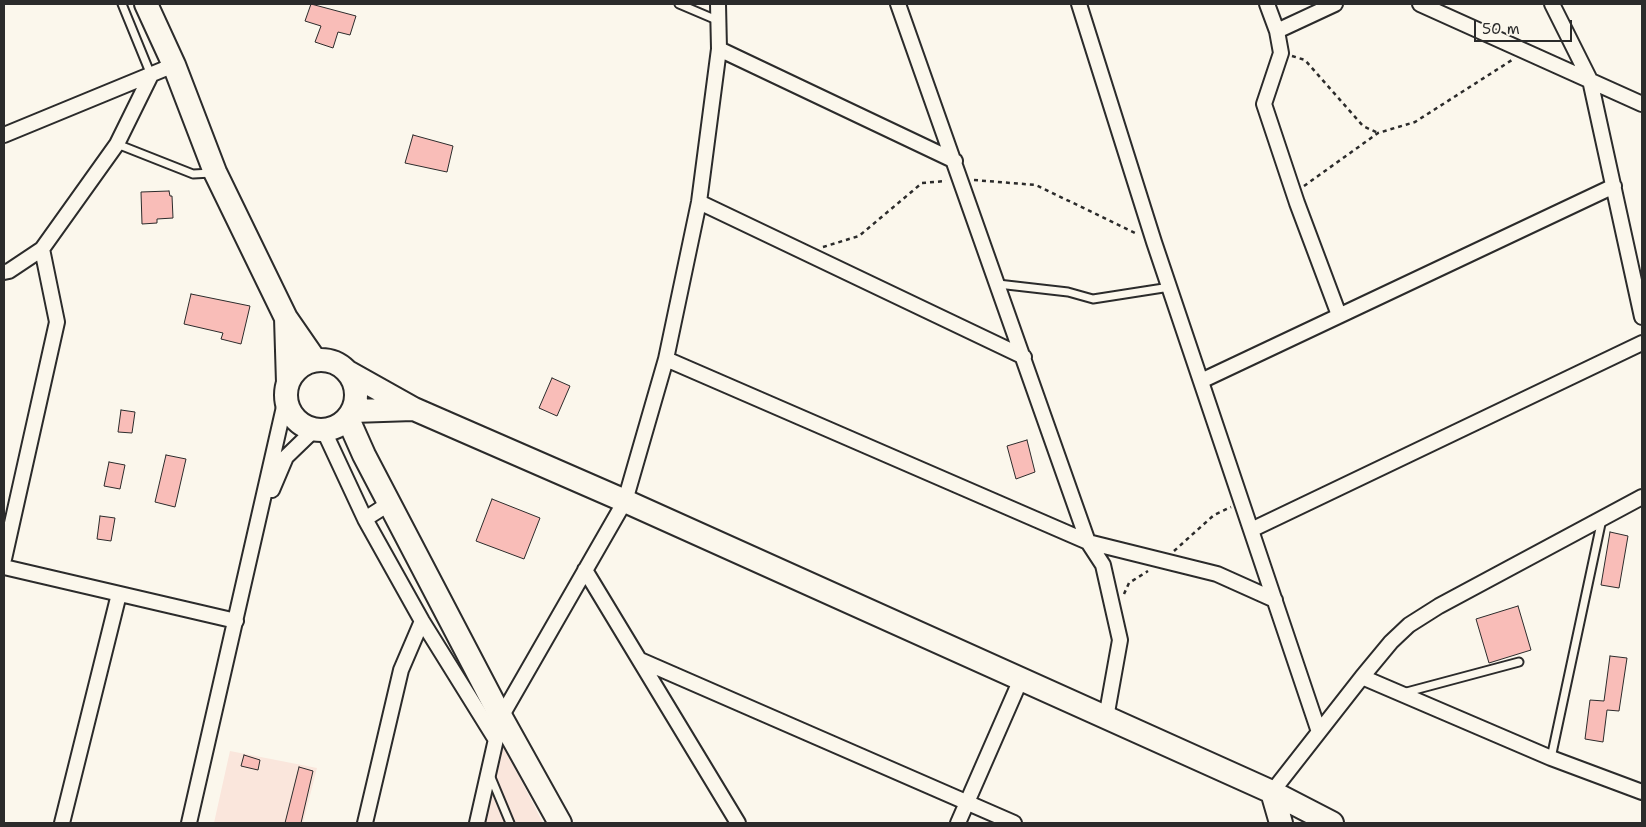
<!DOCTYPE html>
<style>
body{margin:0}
#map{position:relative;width:1646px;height:827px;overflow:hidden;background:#fbf7ec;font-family:"Shantell Sans",sans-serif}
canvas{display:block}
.frame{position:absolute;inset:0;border:5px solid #2b2b2b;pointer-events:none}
.scale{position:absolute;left:1474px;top:20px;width:98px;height:22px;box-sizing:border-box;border:2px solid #2b2b2b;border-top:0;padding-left:6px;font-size:15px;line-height:18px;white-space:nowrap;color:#2b2b2b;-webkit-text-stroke:4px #fbf7ec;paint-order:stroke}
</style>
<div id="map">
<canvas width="1646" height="827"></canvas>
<div class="frame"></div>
<div class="scale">50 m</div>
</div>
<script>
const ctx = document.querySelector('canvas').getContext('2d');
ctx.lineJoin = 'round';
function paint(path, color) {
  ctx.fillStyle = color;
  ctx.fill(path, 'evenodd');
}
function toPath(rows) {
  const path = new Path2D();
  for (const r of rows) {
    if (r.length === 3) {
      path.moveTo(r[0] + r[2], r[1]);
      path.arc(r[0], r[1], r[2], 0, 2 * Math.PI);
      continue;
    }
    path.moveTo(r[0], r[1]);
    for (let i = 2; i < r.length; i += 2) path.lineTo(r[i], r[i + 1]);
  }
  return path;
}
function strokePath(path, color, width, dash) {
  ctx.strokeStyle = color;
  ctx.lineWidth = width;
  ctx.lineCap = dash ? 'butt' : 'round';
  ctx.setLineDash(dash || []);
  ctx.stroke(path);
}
paint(toPath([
 [503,745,543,823,485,823],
 [230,751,317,768,303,823,214,823]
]), '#fae6dc');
const building = toPath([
 [311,4,356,16,350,35,338,32,333,48,315,42,321,26,305,21,311,4],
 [413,135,453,146,447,172,405,163,413,135],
 [169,191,170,196,172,196,173,218,157,219,157,223,142,224,141,192,169,191],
 [191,294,250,306,241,344,221,339,223,333,184,324,191,294],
 [552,378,570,386,557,416,539,408,552,378],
 [121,410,135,412,132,433,118,432,121,410],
 [1027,440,1035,472,1016,479,1007,446,1027,440],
 [166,455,186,459,175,507,155,502,166,455],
 [109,462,125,465,120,489,104,486,109,462],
 [492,499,540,518,524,559,476,541,492,499],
 [100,516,115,518,111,541,97,539,100,516],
 [1610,532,1628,536,1619,588,1601,585,1610,532],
 [1518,606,1531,650,1489,663,1476,619,1518,606],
 [1610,656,1627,658,1619,711,1607,710,1603,742,1585,739,1590,700,1604,701,1610,656],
 [244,755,260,760,258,770,241,766,244,755],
 [299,767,313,771,301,823,285,823,299,767]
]);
paint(building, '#f9bdb8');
strokePath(building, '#2b2b2b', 1);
const lane = toPath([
 [122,4,151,75],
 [679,4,719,21],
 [117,144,193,174,212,173],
 [998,284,1068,292,1093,299,1170,287],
 [1403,693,1519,662],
 [1551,758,1602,519],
 [490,775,510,823]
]);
const street = toPath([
 [898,4,1088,542,1103,565,1120,640,1106,718],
 [1079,4,1154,242,1319,732],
 [1267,4,1277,31,1281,53,1264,104,1297,203,1339,315],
 [1420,4,1642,104],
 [1552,4,1590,80,1642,317],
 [1277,31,1335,4],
 [719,49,955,161],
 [4,135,174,65],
 [699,202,1024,357],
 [4,272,9,271,42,249,117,144,151,75],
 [666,359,1088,542,1217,574,1275,600],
 [1201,381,1614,186],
 [324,431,365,519,422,621,496,740],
 [272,490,286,457,314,430],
 [365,519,390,503],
 [1251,530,1642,343],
 [4,559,57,322,42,249],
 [4,567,236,621],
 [585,570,738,823],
 [640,660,1014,823],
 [1362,677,1551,758,1642,792],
 [1272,792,1362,677,1391,642,1409,625,1439,606,1642,497],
 [62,823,119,594],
 [189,823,286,398],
 [365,823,401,670,422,621],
 [477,823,501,717,625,501,666,359,699,202,719,49,718,4],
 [958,823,1021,679]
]);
const primary = toPath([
 [146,4,174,65,215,172,286,318,315,360],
 [286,318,288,383],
 [321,395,35],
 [348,372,414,409,625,501,1272,792,1332,823],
 [353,411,413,409],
 [348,419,364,455,501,717,560,823],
 [1272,792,1281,823]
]);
strokePath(lane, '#2b2b2b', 11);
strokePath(street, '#2b2b2b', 18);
strokePath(primary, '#2b2b2b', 26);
strokePath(toPath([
 [1292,56,1305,60,1363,126,1378,133],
 [974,180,1036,185,1137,234],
 [1304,186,1378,133,1415,122,1512,60],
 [823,247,859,236,922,183,946,181],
 [1174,551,1214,515,1231,507],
 [1124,594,1129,583,1148,571]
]), '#2b2b2b', 2.5, [4, 4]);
strokePath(lane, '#fbf7ec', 7);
strokePath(street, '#fbf7ec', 14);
strokePath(primary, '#fbf7ec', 22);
</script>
